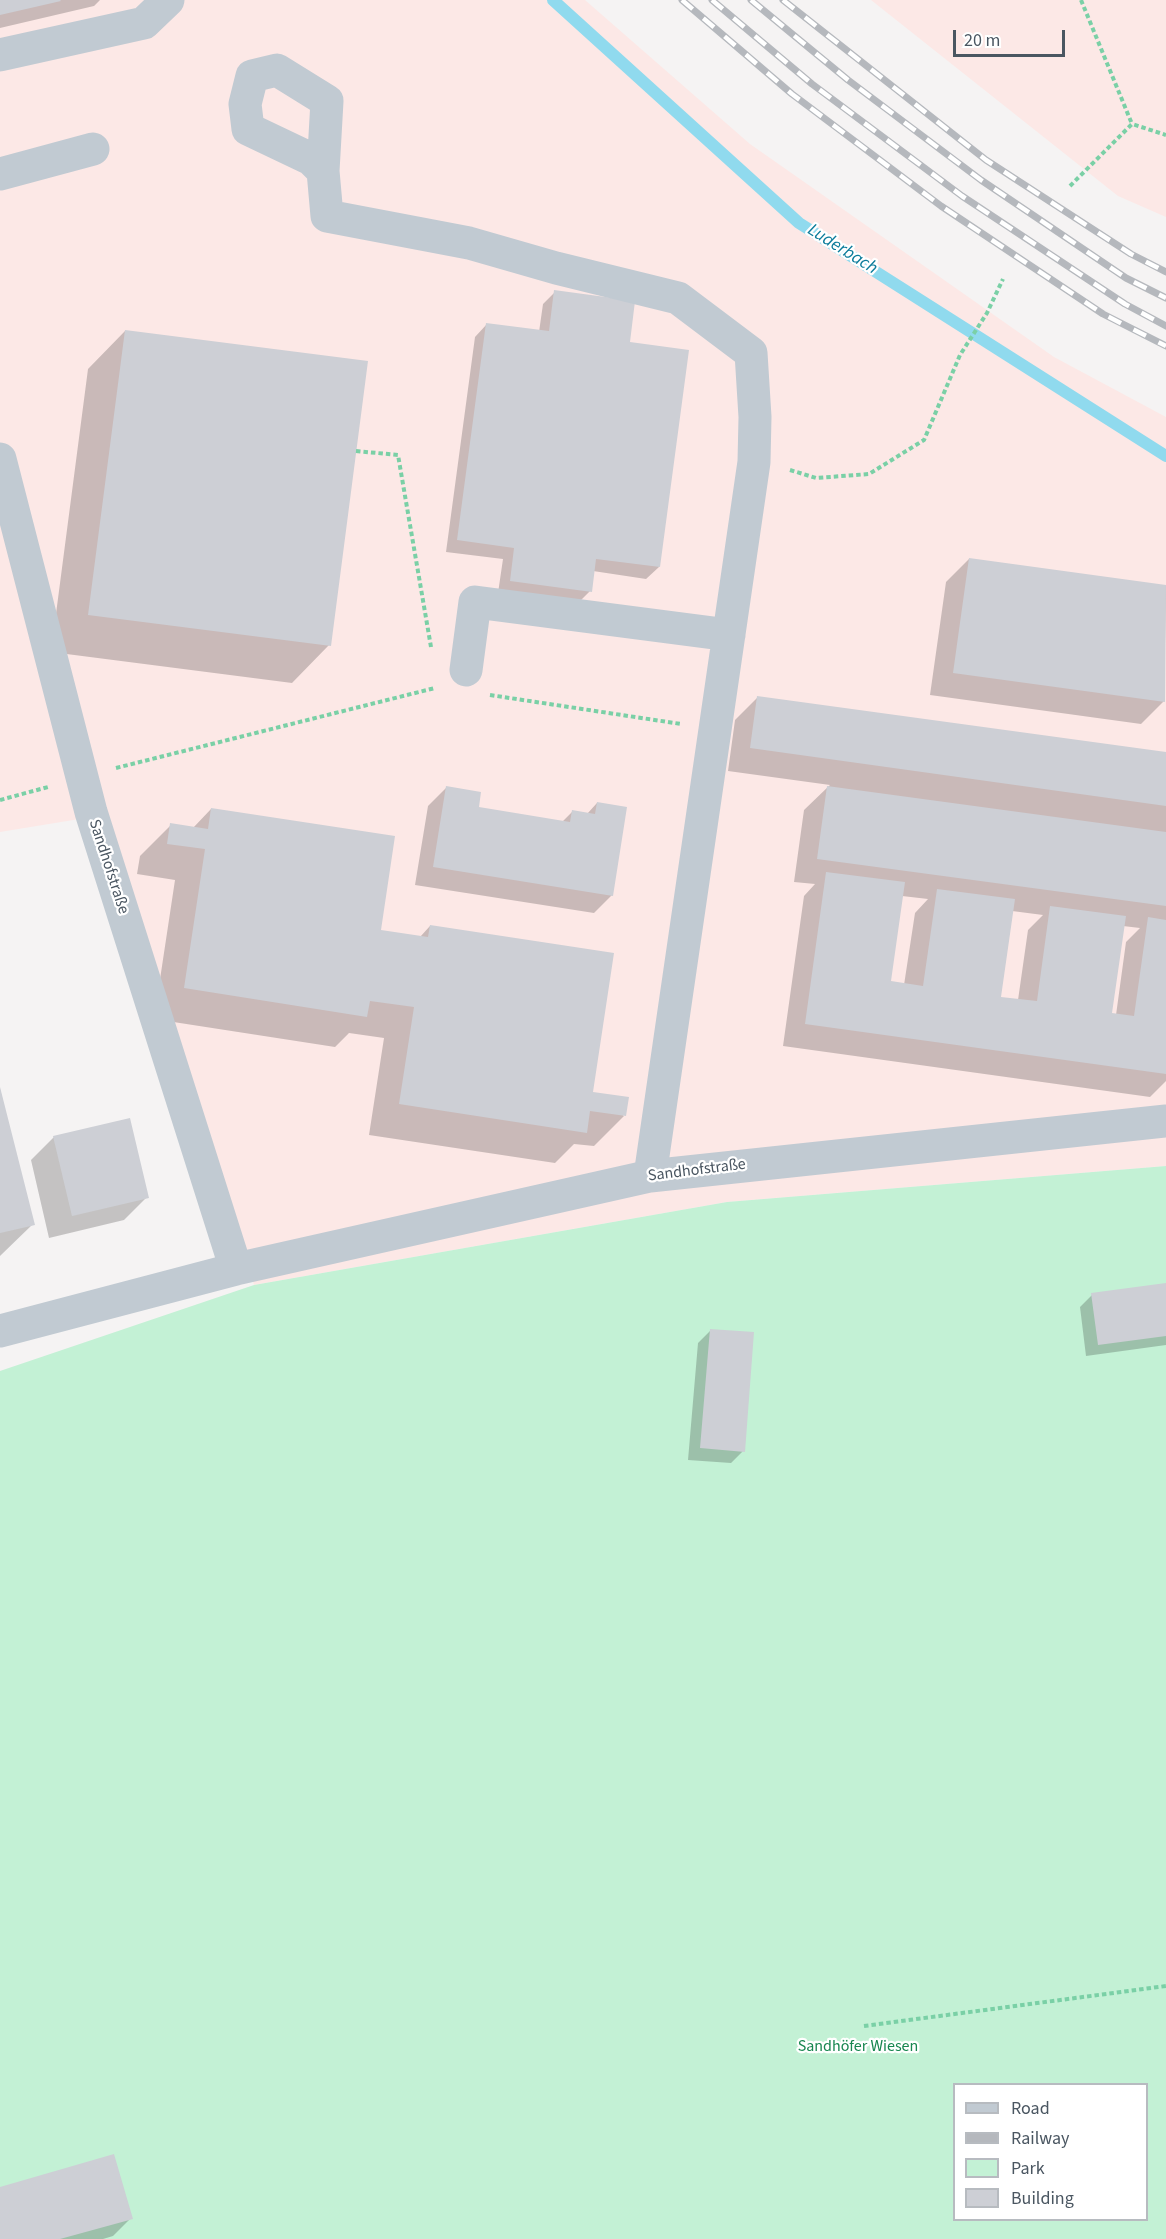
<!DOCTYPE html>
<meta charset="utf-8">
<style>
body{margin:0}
#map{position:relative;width:1166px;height:2239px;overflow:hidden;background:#f5f3f3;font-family:"Source Sans 3",sans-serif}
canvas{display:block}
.legend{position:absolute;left:953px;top:2083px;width:195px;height:138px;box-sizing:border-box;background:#fff;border:2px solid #b7bbc0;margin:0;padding:8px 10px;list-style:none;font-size:18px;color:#4a5661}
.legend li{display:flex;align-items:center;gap:12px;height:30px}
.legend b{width:30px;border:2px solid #b7bbc0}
.scale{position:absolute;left:953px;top:30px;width:112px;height:27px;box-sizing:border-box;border:3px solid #4a5661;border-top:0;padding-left:8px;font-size:18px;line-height:21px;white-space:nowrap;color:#4a5661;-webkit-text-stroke:4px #fff;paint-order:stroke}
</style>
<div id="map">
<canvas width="1166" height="2239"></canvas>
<ul class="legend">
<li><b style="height:8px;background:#c1cad2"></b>Road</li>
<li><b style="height:8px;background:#b5b8bd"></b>Railway</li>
<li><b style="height:16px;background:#c3f1d5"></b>Park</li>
<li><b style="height:16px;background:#cdcfd5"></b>Building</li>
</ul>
<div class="scale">20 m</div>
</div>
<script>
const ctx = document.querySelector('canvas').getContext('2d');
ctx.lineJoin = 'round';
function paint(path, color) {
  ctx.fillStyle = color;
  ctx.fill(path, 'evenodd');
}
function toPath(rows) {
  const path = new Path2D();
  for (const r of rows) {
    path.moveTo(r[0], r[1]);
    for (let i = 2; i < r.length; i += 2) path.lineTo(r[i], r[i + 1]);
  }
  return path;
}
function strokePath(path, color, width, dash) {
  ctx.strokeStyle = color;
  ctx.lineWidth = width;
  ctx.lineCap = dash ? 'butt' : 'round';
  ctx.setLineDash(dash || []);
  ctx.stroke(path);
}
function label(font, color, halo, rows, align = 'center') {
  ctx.font = font + ' "Source Sans 3",sans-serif';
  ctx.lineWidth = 4.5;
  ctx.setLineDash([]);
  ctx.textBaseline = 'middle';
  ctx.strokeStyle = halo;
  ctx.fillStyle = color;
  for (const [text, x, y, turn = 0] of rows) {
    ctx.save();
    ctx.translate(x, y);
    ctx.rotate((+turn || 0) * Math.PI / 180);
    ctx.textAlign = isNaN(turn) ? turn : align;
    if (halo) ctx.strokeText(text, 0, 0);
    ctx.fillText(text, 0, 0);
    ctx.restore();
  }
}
paint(toPath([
 [0,0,585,0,750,144,1054,357,1166,417,1166,1166,727,1202,254,1285,104,815,0,832],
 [871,0,1166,0,1166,217,1118,196]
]), '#fce8e6');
paint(toPath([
 [1166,1166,1166,2239,0,2239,0,1371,254,1285,727,1202],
 [954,2084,1146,2084,1146,2220,954,2220]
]), '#c3f1d5');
paint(toPath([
 [0,0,100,0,94,6,0,28],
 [555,292,628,344,659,567,646,579,593,571,590,591,578,603,498,593,503,559,446,552,475,337,487,324,539,332,543,304],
 [125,331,329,645,292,683,51,652,88,369],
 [969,559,1166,586,1164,701,1141,724,930,695,946,582],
 [758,697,1166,754,1166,1081,1150,1097,783,1046,804,896,815,884,794,882,804,810,830,785,728,771,735,720],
 [902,896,928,899,915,913,904,985,889,982],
 [1012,911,1043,915,1028,930,1018,1000,1000,998],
 [1123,926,1140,928,1126,942,1116,1015,1111,1015],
 [446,788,477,808,562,822,572,812,587,814,597,803,612,895,594,913,415,885,428,806],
 [211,809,379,931,420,937,430,926,591,1093,624,1116,594,1146,574,1144,555,1163,369,1135,384,1038,349,1033,335,1047,154,1019,175,880,137,874,140,856,171,825,193,828],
 [0,1089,33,1224,0,1256],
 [54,1137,147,1197,124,1220,49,1238,31,1160],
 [1166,1285,1166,1345,1086,1356,1080,1307,1092,1295],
 [710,1331,743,1451,731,1463,688,1460,698,1343],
 [0,2188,131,2218,113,2236,103,2239,0,2239]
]), '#0003');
strokePath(toPath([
 [553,0,799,223,1166,456]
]), '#90daee', 12);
paint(toPath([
 [0,0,60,0,61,1,0,15],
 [554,290,635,301,630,342,689,350,660,567,596,559,592,592,510,581,514,548,457,540,486,323,549,331],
 [125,330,368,361,331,646,88,615],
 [969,558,1166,585,1165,702,953,673],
 [757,696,1166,752,1166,806,750,748],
 [446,786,481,792,479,807,570,822,572,810,595,814,597,802,627,807,613,896,433,867],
 [827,786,1166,832,1166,906,817,859],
 [211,808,395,836,381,930,428,937,430,925,614,953,593,1092,629,1097,626,1116,590,1111,587,1133,399,1104,414,1007,370,1001,367,1017,184,988,205,849,167,844,170,823,208,829],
 [826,872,905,882,891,981,923,986,937,889,1015,899,1001,997,1037,1001,1050,906,1126,916,1112,1013,1134,1016,1148,917,1166,920,1166,1074,805,1024],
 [0,1087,35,1225,0,1233],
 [130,1118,149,1198,72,1216,53,1136],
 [1166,1283,1166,1336,1098,1345,1091,1293],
 [710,1329,754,1332,745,1452,700,1448],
 [114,2154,133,2219,60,2239,0,2239,0,2187]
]), '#cdcfd5');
strokePath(toPath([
 [1081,0,1132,124],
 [1070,186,1132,124,1166,135],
 [356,451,398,455,431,647],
 [790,470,816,478,869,474,924,440,960,355,987,313,1003,279],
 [490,695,681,724],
 [116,768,435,688],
 [0,800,48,787],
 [864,2026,1166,1986]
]), '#7ad0a6', 4, [4.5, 3]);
strokePath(toPath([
 [0,55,144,23,168,0],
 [323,171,311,159,248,129,245,104,252,76,277,70,327,101,323,171,327,216,469,243,556,268,678,298,751,353,755,417,754,462,650,1176],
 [0,174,93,149],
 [0,459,91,812,236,1269],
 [466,670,475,602,729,635],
 [0,1331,236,1269,650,1176,1166,1121]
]), '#c1cad2', 33);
const rail = toPath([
 [682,0,792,94,941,206,1103,314,1166,346],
 [712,0,812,84,962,196,1125,304,1166,326],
 [751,0,848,80,981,180,1126,278,1166,298],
 [783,0,986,160,1131,254,1166,272]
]);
strokePath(rail, '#b5b8bd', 7);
strokePath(rail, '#fff', 4.5, [14]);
label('16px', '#4a5661', '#fff', [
 ["Sandhofstraße",108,867,72],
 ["Sandhofstraße",697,1171,-7]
]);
label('16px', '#17864f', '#fff', [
 ["Sandhöfer Wiesen",858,2047]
]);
label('italic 18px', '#0c7c9b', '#fff', [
 ["Luderbach",842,250,32]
]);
</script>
